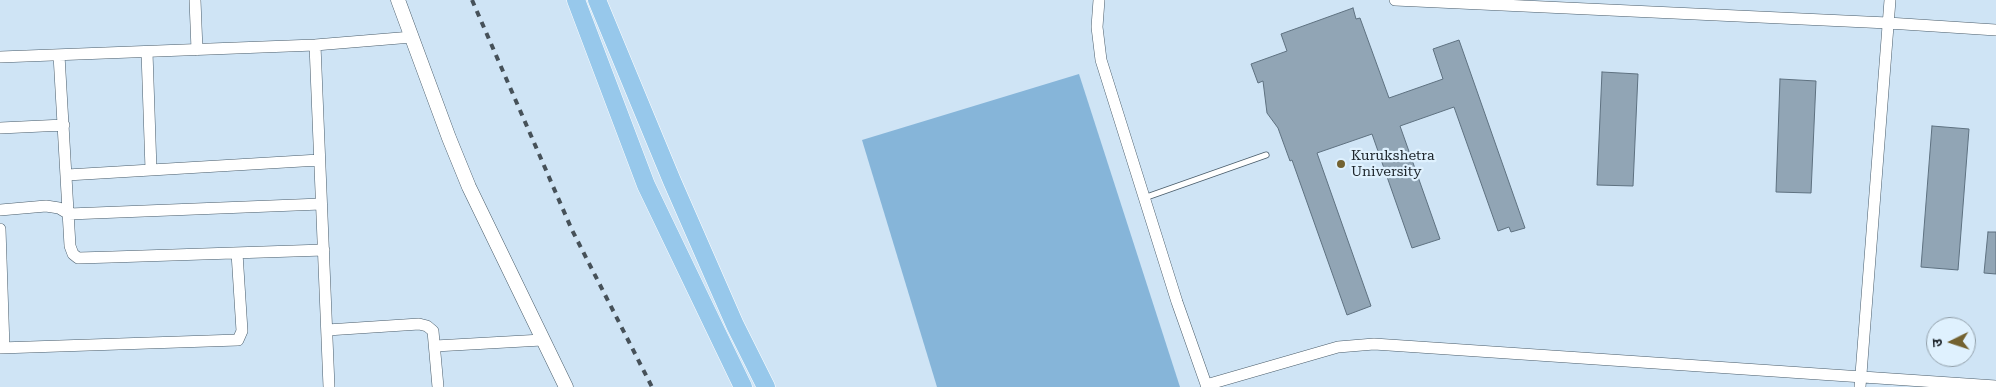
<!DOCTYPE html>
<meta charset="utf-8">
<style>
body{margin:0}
#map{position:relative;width:1996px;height:387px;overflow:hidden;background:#cfe4f5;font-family:"Roboto Serif","Noto Sans Devanagari",serif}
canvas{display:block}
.north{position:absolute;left:1926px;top:317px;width:50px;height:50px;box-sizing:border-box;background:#dff1fe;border:1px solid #92a0aa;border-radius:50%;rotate:266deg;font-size:14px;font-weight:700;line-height:20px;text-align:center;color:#1e262c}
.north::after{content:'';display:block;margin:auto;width:18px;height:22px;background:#736230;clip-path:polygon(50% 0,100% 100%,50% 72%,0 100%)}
</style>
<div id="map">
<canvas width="1996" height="387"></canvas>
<div class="north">उ</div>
</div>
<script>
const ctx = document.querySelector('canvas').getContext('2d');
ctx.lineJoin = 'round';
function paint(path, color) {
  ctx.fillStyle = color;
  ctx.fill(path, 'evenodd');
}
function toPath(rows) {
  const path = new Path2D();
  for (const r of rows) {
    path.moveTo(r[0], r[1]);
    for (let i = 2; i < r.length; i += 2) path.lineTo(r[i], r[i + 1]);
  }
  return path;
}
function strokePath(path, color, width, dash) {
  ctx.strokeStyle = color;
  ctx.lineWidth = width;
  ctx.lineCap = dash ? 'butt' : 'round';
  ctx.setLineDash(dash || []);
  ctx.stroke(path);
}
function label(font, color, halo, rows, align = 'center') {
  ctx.font = font + ' "Roboto Serif",serif';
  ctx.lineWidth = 4.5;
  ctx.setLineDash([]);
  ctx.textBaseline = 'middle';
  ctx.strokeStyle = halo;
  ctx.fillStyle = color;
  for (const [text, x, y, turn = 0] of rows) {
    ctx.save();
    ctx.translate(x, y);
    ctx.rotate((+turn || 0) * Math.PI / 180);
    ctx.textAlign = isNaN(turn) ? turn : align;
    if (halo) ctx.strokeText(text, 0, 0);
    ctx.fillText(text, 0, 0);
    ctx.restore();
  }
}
paint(toPath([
 [1079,74,1180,387,937,387,862,140]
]), '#86b5d9');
const building = toPath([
 [1353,8,1356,19,1360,18,1389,98,1443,79,1433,49,1459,40,1525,228,1511,232,1509,227,1498,231,1454,107,1400,126,1440,239,1412,248,1372,134,1317,153,1371,306,1347,315,1292,160,1290,161,1278,128,1267,113,1263,81,1258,83,1251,64,1287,51,1281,34,1353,8],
 [1602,72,1638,74,1633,186,1597,185,1602,72],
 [1780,79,1816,81,1811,193,1776,192,1780,79],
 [1932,126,1969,129,1958,270,1921,267,1932,126],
 [1988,232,1996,232,1996,274,1984,273,1988,232]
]);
paint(building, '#91a5b5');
strokePath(building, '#5e7180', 1);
const service = toPath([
 [1144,198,1266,155]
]);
const minor = toPath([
 [195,0,197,50],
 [1099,0,1097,27,1101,60,1177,302,1207,387],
 [1395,0,1888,23,1996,30],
 [315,45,329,387],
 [147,52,151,170],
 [59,55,70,246,73,254,78,258,112,257,324,250],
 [0,57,315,45,412,37],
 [0,128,64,125],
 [67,175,319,160],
 [0,210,46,206,59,208,69,214,321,204],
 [0,229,4,348],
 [327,330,419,324,427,326,433,331,438,387],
 [435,346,542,340],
 [0,348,238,340,242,331,237,253],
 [1206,385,1338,347,1374,344,1996,386],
 [1860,387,1890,0]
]);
const tertiary = toPath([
 [398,0,449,138,469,187,566,387]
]);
const primary = toPath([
 [576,0,646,185,743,387],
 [597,0,672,181,735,325,766,387]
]);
strokePath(service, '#495c6a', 7);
strokePath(minor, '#495c6a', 12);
strokePath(tertiary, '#495c6a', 15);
strokePath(primary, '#fff', 19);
strokePath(service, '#fff', 5.5);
strokePath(minor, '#fff', 11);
strokePath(tertiary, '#fff', 14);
strokePath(primary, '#97c8eb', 18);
strokePath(toPath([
 [472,0,572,230,652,387]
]), '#465159', 4, [6, 6]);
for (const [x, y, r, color] of [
 [1341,164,5,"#736230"]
]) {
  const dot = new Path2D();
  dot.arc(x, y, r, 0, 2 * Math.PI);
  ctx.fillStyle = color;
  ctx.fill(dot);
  strokePath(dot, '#dff1fe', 2);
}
label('14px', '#1e262c', '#dff1fe', [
 ["Kurukshetra",1351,156],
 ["University",1351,172]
], 'left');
</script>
